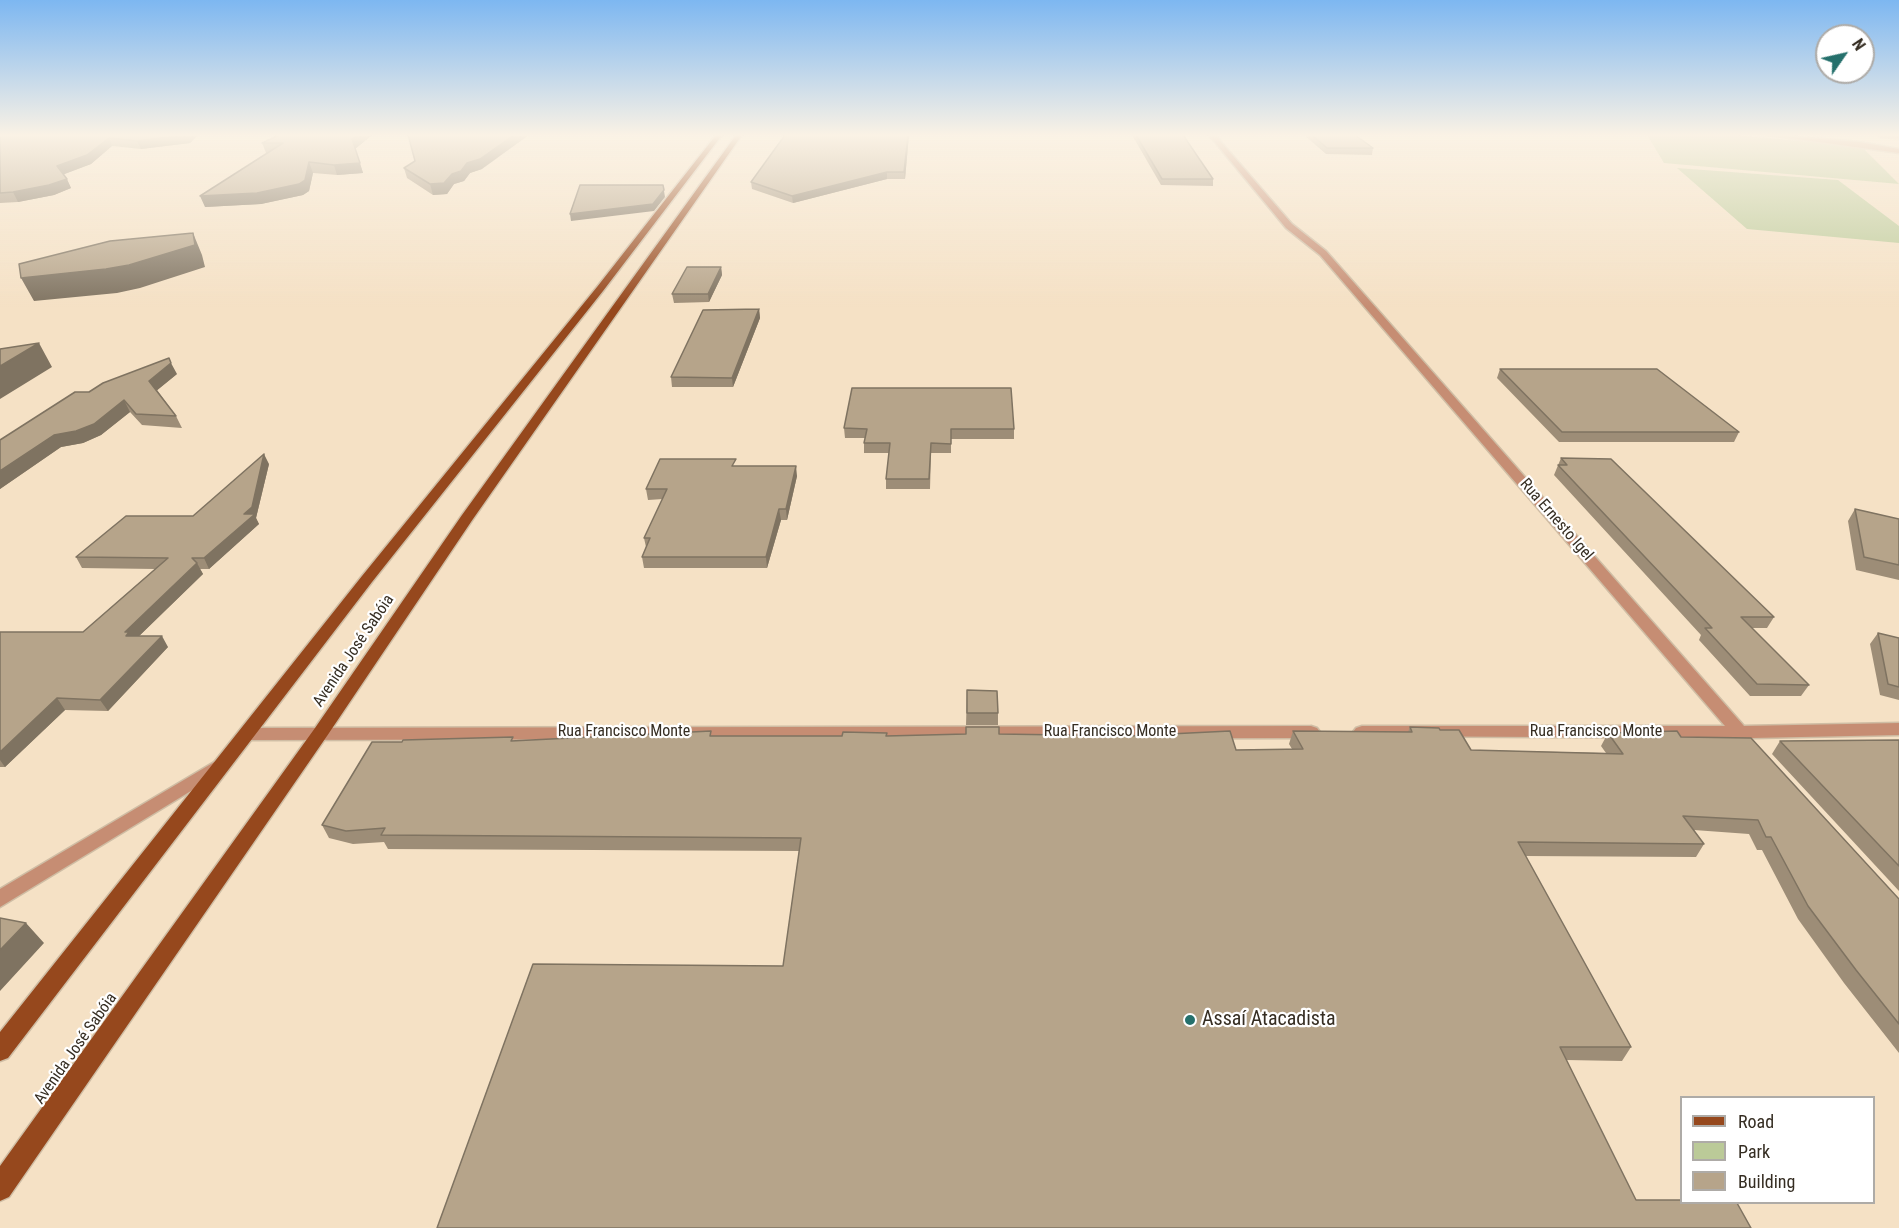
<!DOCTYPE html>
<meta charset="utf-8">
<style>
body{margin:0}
#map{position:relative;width:1899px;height:1228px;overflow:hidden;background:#f5e1c5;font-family:"Roboto Condensed",sans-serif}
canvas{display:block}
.legend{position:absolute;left:1680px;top:1096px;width:195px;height:108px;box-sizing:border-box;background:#fff;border:2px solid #aeaba7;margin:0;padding:8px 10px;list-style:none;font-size:18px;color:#352d22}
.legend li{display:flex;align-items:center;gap:12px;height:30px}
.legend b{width:30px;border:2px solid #aeaba7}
.north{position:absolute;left:1815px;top:24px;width:60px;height:60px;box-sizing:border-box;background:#fff;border:2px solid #aeaba7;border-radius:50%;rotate:56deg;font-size:16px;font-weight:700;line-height:24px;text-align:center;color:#352d22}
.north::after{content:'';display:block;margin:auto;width:21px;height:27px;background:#25706c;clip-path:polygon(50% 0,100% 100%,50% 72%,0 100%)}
</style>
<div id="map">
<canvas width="1899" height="1228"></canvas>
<ul class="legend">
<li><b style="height:8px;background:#96481d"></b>Road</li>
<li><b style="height:16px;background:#bbca98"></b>Park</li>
<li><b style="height:16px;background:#b6a48a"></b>Building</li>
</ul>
<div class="north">N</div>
</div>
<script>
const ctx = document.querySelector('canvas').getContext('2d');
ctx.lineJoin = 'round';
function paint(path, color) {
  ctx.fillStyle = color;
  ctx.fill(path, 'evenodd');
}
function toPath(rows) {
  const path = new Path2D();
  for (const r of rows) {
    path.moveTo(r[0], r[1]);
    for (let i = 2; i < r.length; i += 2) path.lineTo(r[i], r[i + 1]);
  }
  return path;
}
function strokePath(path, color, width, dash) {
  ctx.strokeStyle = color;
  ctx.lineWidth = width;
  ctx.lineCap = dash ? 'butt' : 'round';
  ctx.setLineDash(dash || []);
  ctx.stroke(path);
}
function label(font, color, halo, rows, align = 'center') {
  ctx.font = font + ' "Roboto Condensed",sans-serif';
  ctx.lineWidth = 4.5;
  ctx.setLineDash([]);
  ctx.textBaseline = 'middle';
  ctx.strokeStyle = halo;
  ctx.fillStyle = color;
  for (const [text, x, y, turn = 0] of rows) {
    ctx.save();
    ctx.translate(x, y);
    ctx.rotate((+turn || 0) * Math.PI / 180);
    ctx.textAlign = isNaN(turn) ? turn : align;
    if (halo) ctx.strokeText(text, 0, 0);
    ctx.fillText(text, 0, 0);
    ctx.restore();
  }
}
paint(toPath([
 [1647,135,1732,135,1861,146,1899,184,1664,163],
 [1677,168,1838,180,1899,226,1899,243,1747,229]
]), '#bbca98');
const minor = toPath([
 [1209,135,1215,135,1292,224,1326,251,1744,726,1899,723,1899,735,1752,738,1750,741,1744,743,1735,738,1356,736,1353,732,1356,728,1362,726,1725,726,1320,255,1286,228,1209,135],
 [1768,135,1859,142,1899,149,1899,153,1768,135],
 [1878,135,1899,135,1899,138,1881,137,1878,135],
 [1311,726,1317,728,1320,732,1317,736,1311,738,247,740,241,738,238,734,241,730,247,728,1311,726],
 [221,758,227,759,230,764,227,769,0,907,0,889,221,758]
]);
const major = toPath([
 [716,135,722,135,603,291,372,582,8,1058,0,1061,0,1032,362,576,597,287,716,135],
 [736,135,742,135,473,519,327,736,9,1197,0,1201,0,1166,315,728,462,515,736,135]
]);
strokePath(minor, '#cfbda4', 3);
strokePath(major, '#cfbda4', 3);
paint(minor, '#c68d73');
paint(major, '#96481d');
paint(toPath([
 [0,135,198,135,190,143,141,149,112,146,91,164,64,174,71,188,54,195,18,202,0,203],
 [372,135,355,149,363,173,337,175,313,173,309,191,303,195,261,204,205,207,268,153,266,153,262,143],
 [909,135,905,179,887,179,793,203,752,189,751,182],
 [1132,135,1183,135,1213,179,1213,186,1161,185],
 [1304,135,1355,135,1373,148,1372,155,1326,154],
 [404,168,482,169,470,173,464,181,454,184,447,194,433,195,407,178],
 [721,267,722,275,709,302,674,303,672,294],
 [759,309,760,318,733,387,672,387,671,377],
 [1500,369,1739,432,1734,442,1559,442,1497,378],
 [177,374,157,390,176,416,182,428,142,425,130,412,101,435,83,443,61,447,0,489,0,440,89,392],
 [844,428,1014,429,1014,439,951,439,951,453,931,453,930,489,886,489,886,479,889,453,864,453,864,443,865,438,845,438],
 [1561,458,1774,617,1767,628,1752,628,1809,685,1801,696,1750,696,1699,640,1701,635,1554,475],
 [269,464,256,518,259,524,209,569,200,569,203,574,139,636,168,647,108,711,65,710,5,767,0,767,0,632,83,632,155,569,82,568,76,557,193,516],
 [737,466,797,476,787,520,781,520,767,568,644,568,642,557,646,547,644,538,663,499,648,500,646,489],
 [1855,509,1899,519,1899,580,1856,570,1848,521],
 [1878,633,1899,638,1899,700,1880,695,1870,644],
 [967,690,998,713,998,725,966,725],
 [1410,727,1440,730,1471,750,1606,753,1601,746,1608,733,1681,737,1899,899,1899,1053,1844,983,1798,919,1762,850,1757,850,1749,834,1694,830,1704,844,1696,857,1525,856,1631,1047,1622,1061,1566,1060,437,1228,783,966,799,851,388,849,384,842,353,844,329,838,322,825,514,741,712,736,842,736,887,733,887,736,999,734,1236,750,1292,749,1289,744,1293,731,1408,732],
 [1899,740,1899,891,1772,754,1780,741]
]), '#9d8d77');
paint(toPath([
 [185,135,198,135,190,143,141,149,137,141],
 [358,135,372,135,355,149,352,139],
 [514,135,529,135,482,169,470,173,464,181,454,184,447,194,433,195,430,184,452,174,467,163],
 [908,135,909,135,905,179,904,172],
 [109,138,112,146,91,164,62,175,57,166],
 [309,162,313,173,309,191,303,195,261,204,205,207,200,196],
 [360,163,363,173,337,175,334,165],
 [887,172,887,179,793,203,792,196],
 [67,179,71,188,54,195,18,202,13,192],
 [663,185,665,197,654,211,571,221,570,214],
 [193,233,202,255,205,267,140,288,117,293,34,301,21,278],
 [721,267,722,275,709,302,708,294],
 [759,309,760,318,733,387,732,378],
 [39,343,52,367,0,399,0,366],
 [171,363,177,374,155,392,149,381],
 [124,400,130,412,101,435,83,443,61,447,0,489,0,471,54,435],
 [264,454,269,464,256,518,259,524,209,569,204,558],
 [796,466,797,476,787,520,786,509],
 [779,509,781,520,767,568,766,557],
 [197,563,203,574,134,641,132,647,125,632],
 [162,636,168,647,108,711,100,700],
 [57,698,65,710,5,767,0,760,0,752],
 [26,923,44,943,0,991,0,950]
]), '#7f7361');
const building = toPath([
 [0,135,185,135,137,141,109,138,87,155,57,166,67,179,49,185,13,192,0,193,0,135],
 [279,135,358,135,352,139,360,163,334,165,309,162,305,180,299,184,257,193,200,196,283,143,262,143,279,135],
 [408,135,514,135,480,159,467,163,461,171,452,174,444,183,430,184,404,168,415,161,408,135],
 [785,135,908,135,904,172,887,172,792,196,751,182,785,135],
 [1136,135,1183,135,1213,179,1162,179,1136,135],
 [1312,135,1355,135,1373,148,1327,148,1312,135],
 [580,185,663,185,664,190,653,204,570,214,580,185],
 [193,233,195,245,129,265,106,269,21,278,19,264,110,241,193,233],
 [687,267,721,267,708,294,672,294,687,267],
 [759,309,732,378,671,377,703,310,759,309],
 [39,343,0,366,0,349,39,343],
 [169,358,171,363,149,381,176,416,136,414,124,400,94,424,76,431,54,435,0,471,0,440,75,392,89,392,103,383,169,358],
 [1500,369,1657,369,1739,432,1562,432,1500,369],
 [852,388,1011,388,1014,429,951,429,951,444,931,443,929,479,886,479,890,443,864,443,867,429,844,428,852,388],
 [264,454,252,507,244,514,255,514,204,558,192,558,197,563,125,632,129,632,126,636,162,636,100,700,57,698,0,752,0,632,83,632,168,558,76,557,126,516,193,516,264,454],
 [1561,458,1611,459,1774,617,1741,617,1809,685,1757,684,1705,628,1712,628,1558,465,1567,465,1561,458],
 [660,459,736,459,732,466,796,466,786,509,779,509,766,557,642,557,650,538,644,538,667,489,646,489,660,459],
 [1855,509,1899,519,1899,565,1864,557,1855,509],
 [1878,633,1899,638,1899,687,1888,684,1878,633],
 [967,690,997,691,998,713,967,713,967,690],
 [966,727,999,727,999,734,1129,736,1230,731,1236,750,1303,749,1293,731,1412,732,1410,727,1439,728,1440,730,1459,730,1471,750,1623,754,1608,733,1677,731,1681,737,1751,738,1899,899,1899,1024,1856,970,1808,906,1771,837,1766,837,1758,820,1683,816,1704,844,1518,842,1631,1047,1560,1047,1636,1200,1682,1200,1682,1203,1737,1203,1751,1228,437,1228,533,964,783,966,801,838,381,835,385,828,346,831,322,825,372,742,402,742,403,740,513,737,511,741,711,731,710,736,842,736,843,732,887,733,886,736,966,734,966,727],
 [1899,740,1899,866,1780,741,1899,740],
 [0,918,26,923,0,950,0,918]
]);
paint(building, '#b6a48a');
strokePath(building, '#7f7361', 1.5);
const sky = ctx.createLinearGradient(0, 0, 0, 307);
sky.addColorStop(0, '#7db7f1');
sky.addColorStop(0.44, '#faf2e5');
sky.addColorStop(1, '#faf2e500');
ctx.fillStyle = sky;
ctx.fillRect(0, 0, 1899, 307);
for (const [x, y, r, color] of [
 [1190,1020,6,"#25706c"]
]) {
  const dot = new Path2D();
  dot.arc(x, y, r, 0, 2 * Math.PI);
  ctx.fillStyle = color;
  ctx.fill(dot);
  strokePath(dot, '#fff', 2);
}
label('16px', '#352d22', '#fff', [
 ["Rua Ernesto Igel",1556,520,49],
 ["Avenida José Sabóia",354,651,-56],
 ["Rua Francisco Monte",624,732],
 ["Rua Francisco Monte",1110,732],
 ["Rua Francisco Monte",1596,732],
 ["Avenida José Sabóia",76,1049,-55]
]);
label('20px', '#352d22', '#fff', [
 ["Assaí Atacadista",1202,1020]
], 'left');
</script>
